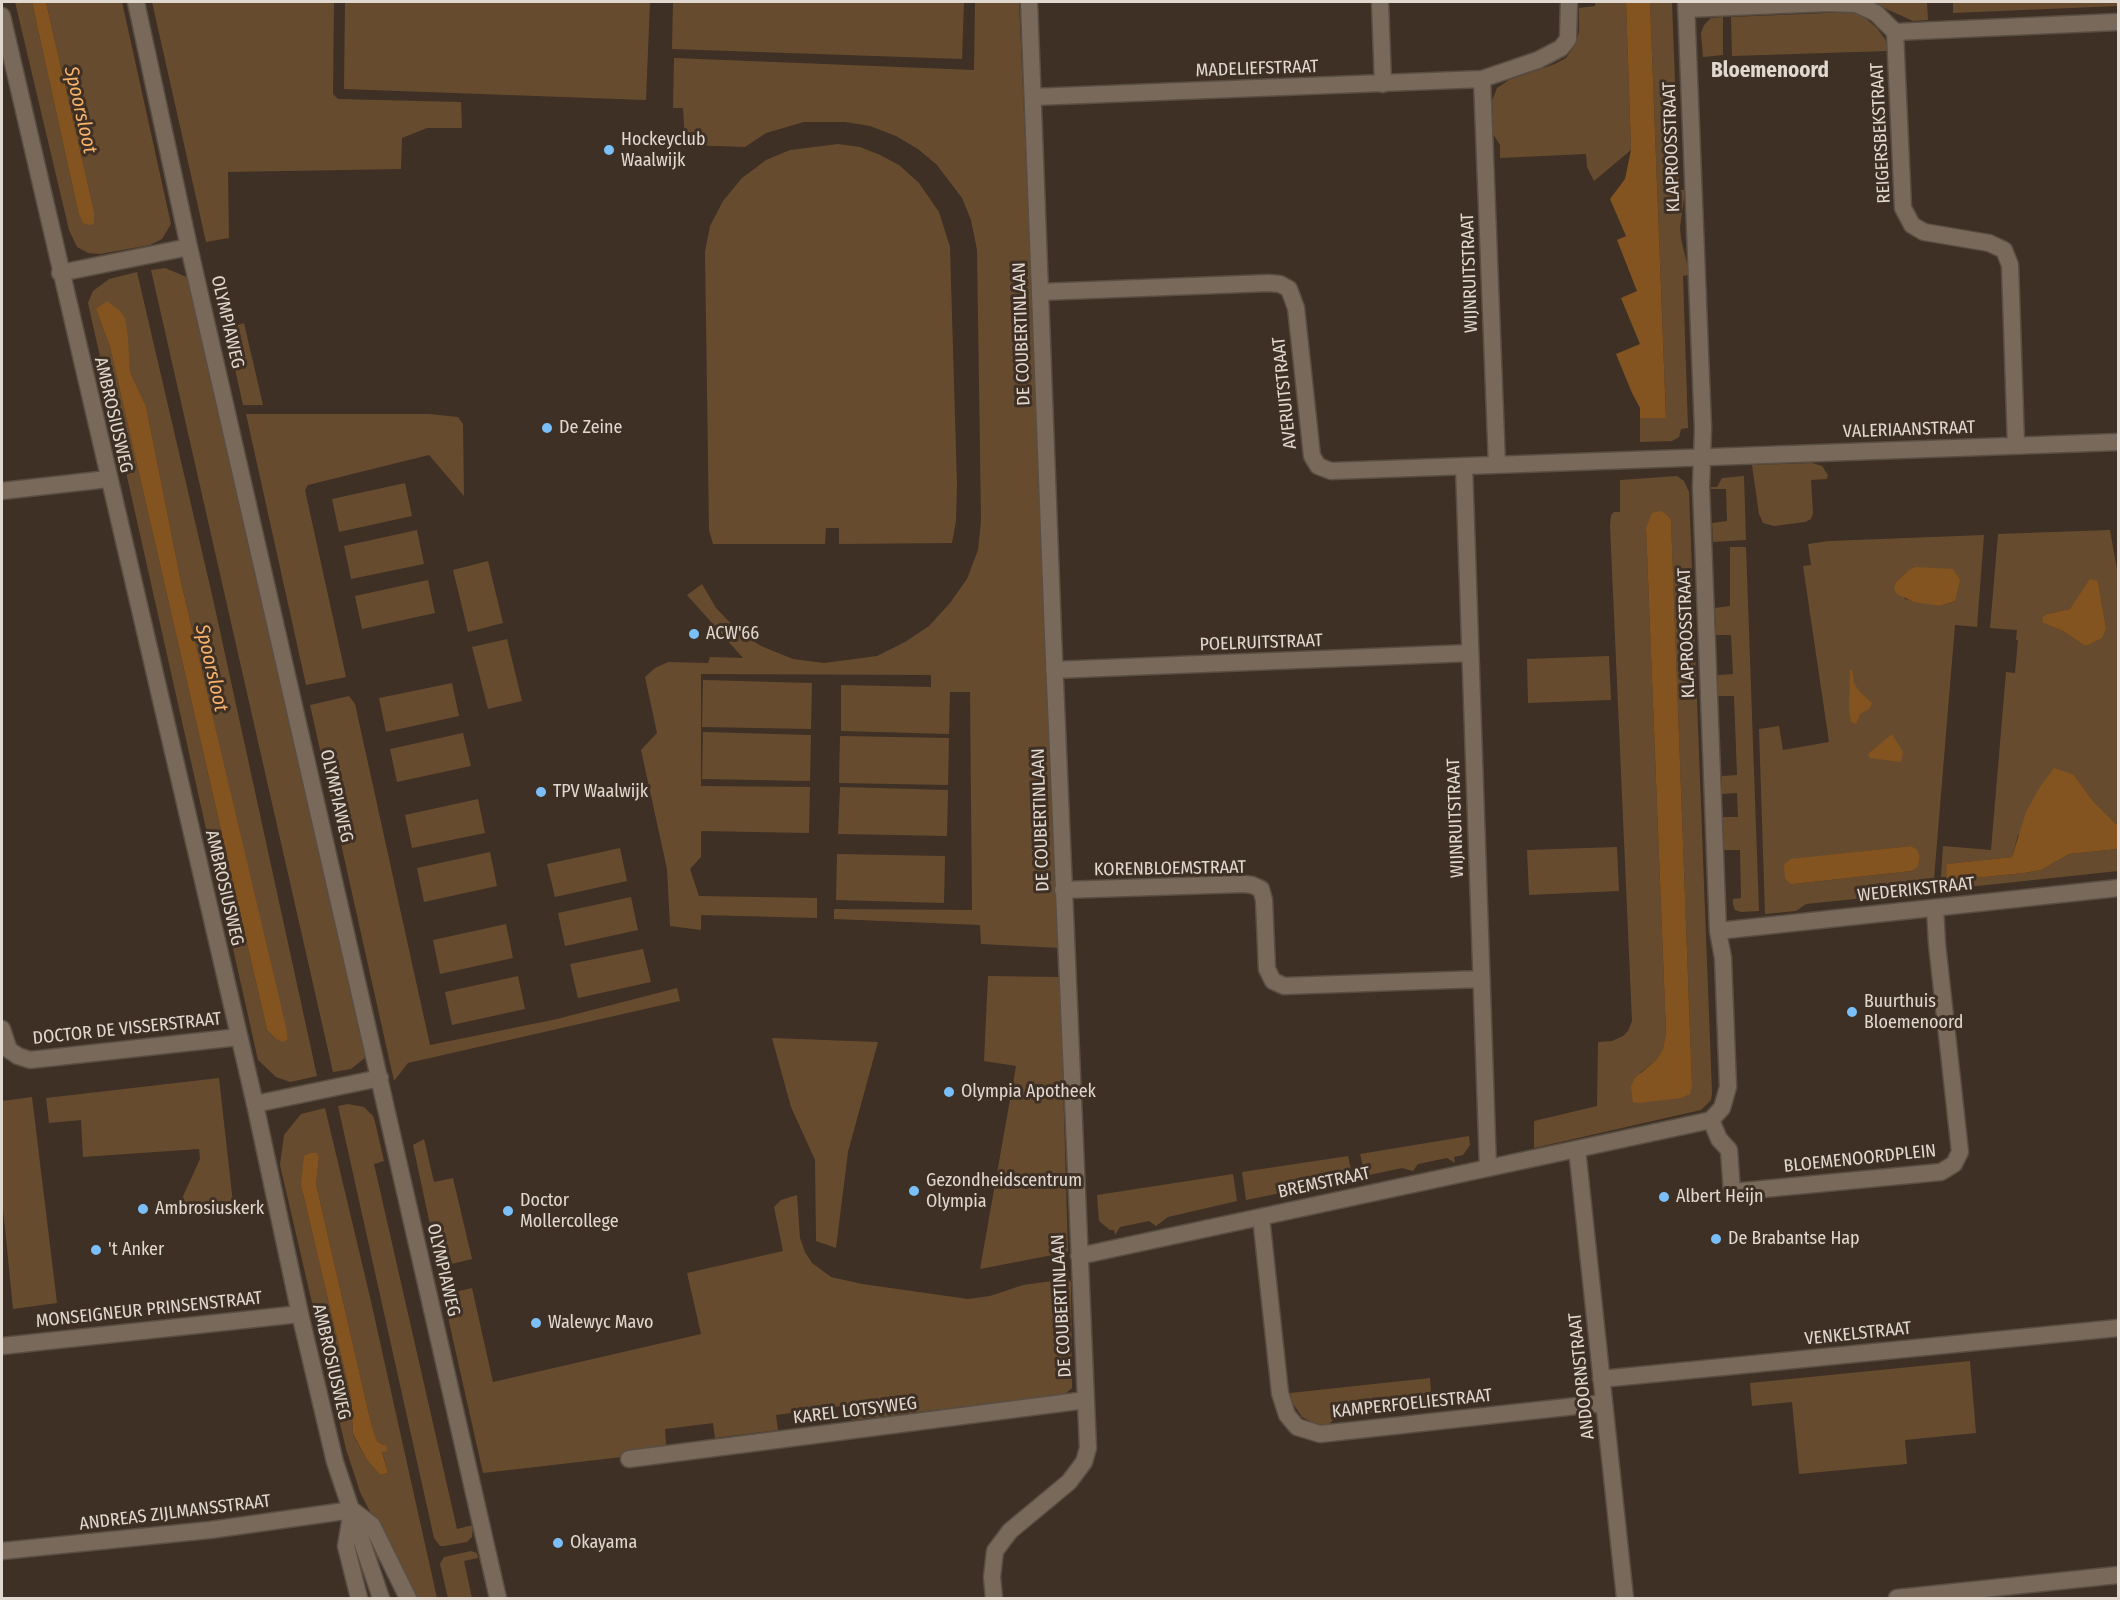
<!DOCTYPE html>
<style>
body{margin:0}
#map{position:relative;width:2120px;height:1600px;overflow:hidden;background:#3e3024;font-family:"Fira Sans Condensed",sans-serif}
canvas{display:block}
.frame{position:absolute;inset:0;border:3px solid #e1d8d0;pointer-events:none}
</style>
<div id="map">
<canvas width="2120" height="1600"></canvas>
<div class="frame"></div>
</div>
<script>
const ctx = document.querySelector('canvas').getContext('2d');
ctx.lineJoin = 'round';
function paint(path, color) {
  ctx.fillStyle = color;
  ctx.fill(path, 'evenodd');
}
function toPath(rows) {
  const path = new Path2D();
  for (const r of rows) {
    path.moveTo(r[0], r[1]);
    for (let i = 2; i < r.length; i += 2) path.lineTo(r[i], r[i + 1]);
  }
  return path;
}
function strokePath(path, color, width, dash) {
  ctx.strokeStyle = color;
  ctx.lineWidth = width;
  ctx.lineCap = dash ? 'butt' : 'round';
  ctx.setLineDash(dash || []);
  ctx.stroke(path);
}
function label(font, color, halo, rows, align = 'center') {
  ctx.font = font + ' "Fira Sans Condensed",sans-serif';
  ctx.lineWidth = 6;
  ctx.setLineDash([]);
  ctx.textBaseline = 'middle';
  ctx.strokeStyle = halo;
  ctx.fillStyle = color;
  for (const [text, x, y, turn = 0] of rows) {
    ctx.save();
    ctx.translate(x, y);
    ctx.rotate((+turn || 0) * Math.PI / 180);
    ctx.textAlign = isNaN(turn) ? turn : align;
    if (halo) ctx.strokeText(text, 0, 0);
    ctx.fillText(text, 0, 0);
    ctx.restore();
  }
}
paint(toPath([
 [15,2,32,2,78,211,94,224,94,211,46,2,122,2,171,224,162,239,150,245,100,254,88,253,77,247,69,230],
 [152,2,334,2,333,94,338,99,461,102,462,128,427,128,402,138,401,169,228,172,229,238,206,242],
 [345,2,650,2,646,100,344,89],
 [673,2,964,2,962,59,672,49],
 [975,2,1019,2,1061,948,981,944,980,925,834,919,834,909,972,910,970,692,950,692,949,734,841,731,841,685,931,687,931,675,701,674,701,786,810,787,809,833,701,831,701,857,690,869,699,896,817,898,817,918,701,915,701,930,670,926,667,869,641,750,657,733,645,677,655,668,668,662,708,663,710,657,743,658,687,595,702,584,716,608,739,632,761,646,793,659,824,663,877,656,905,642,929,626,950,603,967,579,978,550,981,521,977,250,971,220,962,198,937,165,918,149,896,136,870,126,845,122,804,122,766,133,745,147,688,145,685,142,683,108,673,108,674,58,974,70],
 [1595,2,1626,2,1631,150,1594,181,1587,167,1586,154,1500,158,1500,145,1493,134,1492,101,1497,88,1509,80,1555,64,1566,58,1575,45,1579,32,1579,8,1595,6],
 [1650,2,1672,2,1679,190,1685,190,1680,227,1681,239,1689,272,1688,275,1683,276,1688,428,1681,429,1679,437,1672,441,1640,442,1640,418,1666,417],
 [1871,2,1927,2,1928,20,1913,21],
 [1953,2,2118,2,2118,6,1953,13],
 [1852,12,1864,17,1877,28,1885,39,1888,51,1732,56,1731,17],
 [1723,17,1723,55,1703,57,1701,33,1704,25,1711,18],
 [838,144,860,147,880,155,899,165,919,183,939,212,950,247,957,485,956,521,952,543,839,544,839,528,826,528,825,544,713,544,709,530,705,252,710,226,723,201,742,178,766,160,790,150],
 [165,268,189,278,254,545,366,1057,351,1069,333,1072,151,270],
 [137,272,213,599,317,1076,290,1082,276,1077,258,1060,88,303,93,291,109,279],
 [96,309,128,356,130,372,146,406,181,582,288,1039,276,1039,267,1030,110,347],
 [244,323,263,405,243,405,226,329],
 [246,414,429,414,458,417,463,424,464,496,429,455,308,485,305,490,346,677,306,685],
 [1812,463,1822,466,1828,475,1827,479,1811,480,1813,513,1811,519,1805,522,1774,526,1763,523,1759,514,1752,465],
 [1677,476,1684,481,1689,492,1712,1093,1711,1100,1701,1110,1534,1148,1534,1121,1597,1106,1598,1042,1612,1041,1623,1036,1628,1031,1632,1021,1610,525,1611,515,1614,512,1620,512,1620,480],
 [1666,514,1671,521,1692,1085,1640,1073,1656,1060,1663,1049,1666,1033,1646,528],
 [1744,476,1746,540,1713,542,1712,523,1727,521,1726,489,1711,489,1711,487,1717,487,1722,478],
 [405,483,412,516,339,532,332,499],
 [417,530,424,564,351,579,344,546],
 [2110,530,2118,575,2118,823,2116,824,2093,801,2074,775,2018,835,2012,857,1948,864,1946,881,2024,873,2041,870,2069,854,2118,849,2118,871,1940,890,1943,846,1991,850,2006,672,2015,673,2018,640,2016,640,2017,630,1990,628,1998,534],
 [2098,581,2106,628,2085,646,2063,631,2042,621,2047,614,2070,609],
 [1984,535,1977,627,1955,625,1933,891,1806,904,1796,911,1765,914,1759,729,1779,726,1783,750,1829,742,1803,566,1811,565,1808,544,1829,541],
 [1909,570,1955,601,1940,606,1905,599,1896,582],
 [1911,846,1920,857,1918,867,1912,871,1794,884,1788,860],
 [1730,547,1746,547,1759,911,1741,912,1735,910,1733,904,1733,899,1741,898,1740,850,1724,850,1723,824,1723,817,1738,817,1737,793,1722,794,1722,776,1737,775,1734,696,1718,696,1718,675,1733,674,1731,635,1716,635,1715,608,1730,606],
 [488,561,503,623,468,632,453,570],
 [428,580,435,613,362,629,355,596],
 [507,639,522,701,488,709,472,647],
 [1609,656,1611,700,1528,703,1527,659],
 [703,680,812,683,811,729,702,727],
 [452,683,459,716,386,732,379,698],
 [349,696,355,704,430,1045,557,1019,677,988,680,1001,408,1063,394,1081,310,705],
 [703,732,811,735,810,781,702,779],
 [463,733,471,766,397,782,390,749],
 [840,736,949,738,948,785,839,783],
 [840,787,948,790,947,836,838,834],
 [478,799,485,833,412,848,405,815],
 [1617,847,1619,891,1529,895,1527,850],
 [620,848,627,881,555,897,547,864],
 [490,852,497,886,424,902,417,868],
 [837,854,945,856,944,903,836,900],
 [631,897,638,930,565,946,558,913],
 [506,924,513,958,440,974,433,940],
 [643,949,651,982,578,998,570,964],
 [518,976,525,1009,452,1025,445,992],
 [988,976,1060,977,1068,1252,980,1269,1016,1066,984,1061],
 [772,1038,878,1042,848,1152,836,1248,816,1241,815,1160,791,1107],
 [219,1078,234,1212,181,1216,179,1205,200,1159,199,1149,83,1157,81,1120,49,1123,46,1098],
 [32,1097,57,1303,13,1309,2,1198,2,1101],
 [348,1104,364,1107,373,1116,375,1122,384,1161,374,1164,457,1529,473,1525,472,1537,467,1542,444,1546,440,1546,434,1538,338,1106],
 [325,1108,370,1297,437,1598,414,1598,360,1492,346,1449,280,1165,284,1135,301,1114],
 [319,1157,316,1184,371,1423,377,1441,383,1445,386,1445,382,1451,388,1473,380,1475,367,1460,353,1435,351,1397,301,1185],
 [1469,1136,1470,1145,1463,1155,1454,1157,1455,1163,1447,1158,1418,1164,1413,1171,1402,1168,1365,1176,1360,1154],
 [424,1139,434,1182,453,1178,472,1259,439,1267,413,1145],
 [1348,1156,1352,1174,1345,1175,1346,1180,1246,1200,1242,1172],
 [1233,1174,1237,1201,1168,1217,1156,1226,1149,1221,1120,1227,1115,1235,1114,1230,1110,1230,1099,1221,1097,1195],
 [797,1195,800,1238,805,1252,812,1263,831,1277,862,1284,968,1299,990,1296,1023,1285,1068,1279,1071,1282,1072,1388,1064,1395,979,1408,968,1406,852,1420,849,1405,776,1415,778,1430,715,1438,713,1423,665,1429,666,1445,631,1450,631,1456,483,1473,443,1295,472,1288,493,1382,701,1334,687,1273,783,1251,774,1207,781,1200],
 [1970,1361,1976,1433,1905,1440,1907,1464,1799,1474,1792,1402,1752,1406,1750,1383],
 [1430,1378,1432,1406,1337,1416,1329,1424,1317,1425,1302,1417,1292,1402,1290,1393],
 [471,1551,477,1553,478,1558,464,1561,472,1598,448,1598,440,1564,444,1557]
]), '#674b2f');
paint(toPath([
 [32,2,46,2,94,211,94,224,89,225,83,223,78,211],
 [1626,2,1650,2,1666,418,1640,418,1640,408,1632,393,1616,354,1640,344,1621,298,1637,291,1617,240,1626,236,1610,199,1625,179,1631,150],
 [107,301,119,310,125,318,128,338,130,372,146,406,181,582,286,1027,288,1039,283,1042,276,1039,267,1030,110,347,96,309],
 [1660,511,1666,514,1671,520,1692,1085,1690,1094,1681,1098,1638,1103,1633,1102,1631,1087,1634,1079,1656,1060,1663,1049,1666,1033,1646,528,1652,513],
 [1916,567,1953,569,1960,580,1955,601,1940,606,1914,602,1897,594,1894,589,1896,582,1909,570],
 [2090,579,2098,581,2106,628,2102,638,2085,646,2063,631,2042,622,2043,617,2047,614,2070,609],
 [1850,670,1852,670,1854,683,1859,691,1872,703,1869,709,1860,714,1856,724,1851,722,1849,709],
 [1892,734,1903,752,1901,762,1870,758,1868,754],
 [2054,768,2074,775,2093,801,2116,824,2118,823,2118,849,2069,854,2041,870,2024,873,1946,881,1947,864,2012,857,2026,812,2040,787],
 [1911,846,1917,850,1920,857,1918,867,1912,871,1794,884,1789,883,1785,878,1784,865,1790,859],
 [311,1153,317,1153,319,1157,316,1184,371,1423,377,1441,383,1445,386,1445,387,1451,382,1452,388,1473,380,1475,367,1460,353,1434,351,1397,301,1185,304,1156]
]), '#83541f');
const minor = toPath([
 [136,2,189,247,498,1598],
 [1380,2,1383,84],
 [1686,9,1827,3,1856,4,1876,13,1895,32,2118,22],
 [1895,32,1903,208,1912,225,1924,232,1989,243,2004,250,2010,265,2016,445],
 [1482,79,1497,465],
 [1033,97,1482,79,1538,60,1561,48,1568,39,1569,2],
 [60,273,189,247],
 [1040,292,1269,283,1280,284,1289,289,1296,308,1312,456,1318,466,1331,471,2118,442],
 [1464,466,1488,1168],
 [2,491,108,479],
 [1054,670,1470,653],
 [1063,890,1244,884,1252,885,1261,889,1264,900,1267,969,1273,981,1284,986,1481,979],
 [1718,931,2118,888],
 [2,1029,9,1050,18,1056,30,1060,239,1037],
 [255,1104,380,1078],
 [1711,1120,1719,1139,1729,1150,1732,1192,1941,1172,1954,1164,1960,1152,1937,944,1935,908],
 [1577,1149,1625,1598],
 [1261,1217,1280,1393,1287,1415,1297,1427,1320,1434,1604,1403],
 [1079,1256,1693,1124,1711,1120,1722,1108,1728,1087,1723,958,1718,931,1701,487,1703,429,1686,2],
 [2,1346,300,1314],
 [1601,1379,2118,1328],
 [629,1459,1086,1400],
 [2,1551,210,1530,352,1510,346,1546,359,1598],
 [994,1598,992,1577,995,1551,1010,1531,1069,1482,1084,1462,1088,1448,1053,635,1029,2]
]);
const tertiary = toPath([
 [1897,1598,2118,1575]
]);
const secondary = toPath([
 [2,16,255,1104,300,1314,335,1462,381,1598],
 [352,1510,372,1525,408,1598]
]);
strokePath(minor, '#594e43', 19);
strokePath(tertiary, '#594e43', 19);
strokePath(secondary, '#594e43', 19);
strokePath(minor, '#78695b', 16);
strokePath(tertiary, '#78695b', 16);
strokePath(secondary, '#78695b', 16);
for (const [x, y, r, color] of [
 [609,150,6,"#7abff8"],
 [547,428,6,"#7abff8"],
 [694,634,6,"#7abff8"],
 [541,792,6,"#7abff8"],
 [1852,1012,6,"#7abff8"],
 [949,1092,6,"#7abff8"],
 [914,1191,6,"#7abff8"],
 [1664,1197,6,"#7abff8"],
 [143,1209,6,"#7abff8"],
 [508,1211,6,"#7abff8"],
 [1716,1239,6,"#7abff8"],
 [96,1250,6,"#7abff8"],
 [536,1323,6,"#7abff8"],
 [558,1543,6,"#7abff8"]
]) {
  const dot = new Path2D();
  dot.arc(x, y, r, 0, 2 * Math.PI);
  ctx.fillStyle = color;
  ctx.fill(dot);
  strokePath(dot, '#3e3024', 2);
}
label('18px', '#e1d8d0', '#3e3024', [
 ["MADELIEFSTRAAT",1257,69,-2],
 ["REIGERSBEKSTRAAT",1881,133,-93],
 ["KLAPROOSSTRAAT",1672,147,-92],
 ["WIJNRUITSTRAAT",1470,273,-92],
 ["OLYMPIAWEG",227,322,77],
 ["DE COUBERTINLAAN",1022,334,-92],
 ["AVERUITSTRAAT",1285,393,-96],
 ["AMBROSIUSWEG",113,415,77],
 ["VALERIAANSTRAAT",1909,430,-2],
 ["KLAPROOSSTRAAT",1687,633,-92],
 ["POELRUITSTRAAT",1261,643,-2],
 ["OLYMPIAWEG",336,796,77],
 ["WIJNRUITSTRAAT",1456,818,-92],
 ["DE COUBERTINLAAN",1041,820,-92],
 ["KORENBLOEMSTRAAT",1170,869,-1],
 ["AMBROSIUSWEG",224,888,77],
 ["WEDERIKSTRAAT",1916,890,-6],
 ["DOCTOR DE VISSERSTRAAT",127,1029,-6],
 ["BLOEMENOORDPLEIN",1860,1159,-6],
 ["BREMSTRAAT",1324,1183,-12],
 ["OLYMPIAWEG",443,1270,77],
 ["DE COUBERTINLAAN",1062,1306,-93],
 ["MONSEIGNEUR PRINSENSTRAAT",149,1310,-6],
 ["VENKELSTRAAT",1858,1334,-6],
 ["AMBROSIUSWEG",331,1362,77],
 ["ANDOORNSTRAAT",1582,1376,-96],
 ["KAMPERFOELIESTRAAT",1412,1404,-6],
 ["KAREL LOTSYWEG",855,1411,-7],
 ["ANDREAS ZIJLMANSSTRAAT",175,1513,-7]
]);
label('18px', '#e1d8d0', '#3e3024', [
 ["Hockeyclub",621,140],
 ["Waalwijk",621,161],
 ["De Zeine",559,428],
 ["ACW'66",706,634],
 ["TPV Waalwijk",553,792],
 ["Buurthuis",1864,1002],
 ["Bloemenoord",1864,1023],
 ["Olympia Apotheek",961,1092],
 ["Gezondheidscentrum",926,1181],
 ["Olympia",926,1202],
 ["Albert Heijn",1676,1197],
 ["Doctor",520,1201],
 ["Mollercollege",520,1222],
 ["Ambrosiuskerk",155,1209],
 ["De Brabantse Hap",1728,1239],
 ["'t Anker",108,1250],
 ["Walewyc Mavo",548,1323],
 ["Okayama",570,1543]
], 'left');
label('italic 20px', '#f8b26a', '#3e3024', [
 ["Spoorsloot",80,110,77],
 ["Spoorsloot",211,668,77]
]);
label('bold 21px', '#e1d8d0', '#3e3024', [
 ["Bloemenoord",1770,71]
]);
</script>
